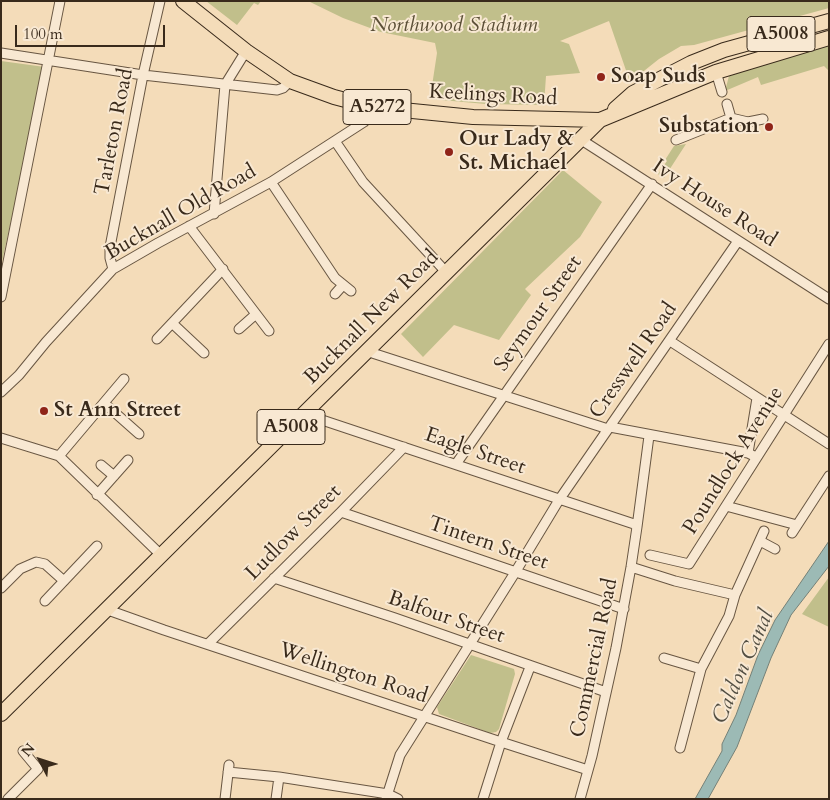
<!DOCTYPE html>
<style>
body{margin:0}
#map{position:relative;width:830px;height:800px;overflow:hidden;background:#f4dcb9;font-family:Cardo,serif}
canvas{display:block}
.frame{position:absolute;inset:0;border:2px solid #392a1b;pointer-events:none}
.north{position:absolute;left:15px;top:735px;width:50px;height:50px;-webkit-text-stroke:4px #f8e8d2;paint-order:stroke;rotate:310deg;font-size:14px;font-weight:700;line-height:20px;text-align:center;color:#392a1b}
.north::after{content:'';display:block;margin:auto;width:18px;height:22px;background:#392a1b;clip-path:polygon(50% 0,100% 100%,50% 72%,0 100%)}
.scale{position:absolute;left:15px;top:25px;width:150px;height:22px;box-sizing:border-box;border:2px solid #392a1b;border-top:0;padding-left:6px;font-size:15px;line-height:18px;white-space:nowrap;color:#392a1b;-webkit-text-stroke:4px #f8e8d2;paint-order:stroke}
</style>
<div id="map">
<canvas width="830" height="800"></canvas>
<div class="frame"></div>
<div class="north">N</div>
<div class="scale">100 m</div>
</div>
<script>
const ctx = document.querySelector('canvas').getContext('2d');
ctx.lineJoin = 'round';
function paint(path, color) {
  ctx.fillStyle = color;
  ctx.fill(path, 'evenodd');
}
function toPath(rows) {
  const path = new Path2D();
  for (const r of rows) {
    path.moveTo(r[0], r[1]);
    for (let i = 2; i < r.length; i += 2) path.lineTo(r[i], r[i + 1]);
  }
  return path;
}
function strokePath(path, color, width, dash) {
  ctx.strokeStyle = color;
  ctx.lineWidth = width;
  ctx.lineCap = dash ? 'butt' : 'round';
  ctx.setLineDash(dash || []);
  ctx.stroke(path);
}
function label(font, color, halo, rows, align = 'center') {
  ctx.font = font + ' Cardo,serif';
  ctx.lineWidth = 4;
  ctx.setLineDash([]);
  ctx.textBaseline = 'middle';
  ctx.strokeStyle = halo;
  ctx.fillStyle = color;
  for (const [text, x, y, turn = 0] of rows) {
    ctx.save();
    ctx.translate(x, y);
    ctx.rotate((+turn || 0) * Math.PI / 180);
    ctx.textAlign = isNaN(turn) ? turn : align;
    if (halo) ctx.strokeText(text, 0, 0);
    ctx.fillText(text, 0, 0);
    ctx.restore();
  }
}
paint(toPath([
 [206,1,261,1,258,5,254,3,237,25],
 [308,1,829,1,829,8,694,45,681,46,659,59,630,82,609,21,560,41,569,44,580,73,546,76,544,105,486,104,430,99,437,53,435,43,381,32,343,18],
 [829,44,829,71,824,66,761,85,758,77,725,91,729,76],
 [1,61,45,67,1,266],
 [686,144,664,178,658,174,667,161,665,160,674,146],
 [563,170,602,202,580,237,525,289,531,295,499,340,454,325,423,357,401,334],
 [829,577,829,627,802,614],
 [471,655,514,669,515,674,499,729,496,732,490,733,439,714,437,707]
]), '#c1bf8b');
const water = toPath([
 [829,541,829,566,791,615,771,658,737,747,708,799,695,799,722,751,722,744,736,715,758,655,775,620,829,541]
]);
paint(water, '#9cbab5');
strokePath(water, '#748077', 1);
const street = toPath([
 [1,53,143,75,277,90,283,88,290,81],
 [716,72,722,92],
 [727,104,731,118],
 [580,139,829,299],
 [676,140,731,118,748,122,763,119],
 [335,141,363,182,446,272],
 [271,182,335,278,351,291],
 [214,214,225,85,246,51],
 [189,226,269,331],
 [113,269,110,258,110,247,143,75,160,1],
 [335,294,343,285],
 [1,297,60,1],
 [172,323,204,353],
 [239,329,256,314],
 [157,339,223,269],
 [670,341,829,444],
 [366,351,608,429],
 [1,392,19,375,46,342,113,269,158,243,271,182,364,122,368,117,372,107],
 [104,403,139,434],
 [304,414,634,524,637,527,631,567,616,648,592,756,580,799],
 [610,427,748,453,756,457],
 [1,438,59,456,162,556],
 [748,453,757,398],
 [59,456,124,379],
 [456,464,652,184],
 [101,465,114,476],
 [97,495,128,460],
 [726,506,797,525],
 [341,512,624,609],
 [637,527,649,436],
 [792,533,829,476],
 [760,541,775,549],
 [650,555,689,564,829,344],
 [631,567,675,581,735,595],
 [274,578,395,618,606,692],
 [1,588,20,569,36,562,45,564,64,581],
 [45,601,97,546],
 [108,610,164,630,501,742,588,770],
 [208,644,341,512,404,447],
 [664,658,701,669],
 [680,748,701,669,729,616,735,595,764,531],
 [228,772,279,777,388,794,398,799],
 [8,799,38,769,23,751],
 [225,799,229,765],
 [276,799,279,777],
 [386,799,400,755,516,571,559,500,738,241],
 [483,799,501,742,530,667]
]);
const primary = toPath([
 [183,1,246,51,290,81,334,97,372,107,473,117,600,120],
 [615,109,633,93,691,63,724,50,829,21],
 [1,714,600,120,716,72,829,38]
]);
strokePath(street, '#685642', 11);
strokePath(primary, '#392a1b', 16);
strokePath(street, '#f8e8d2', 9);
strokePath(primary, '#f4dcb9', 14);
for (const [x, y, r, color] of [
 [601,77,5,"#8f2418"],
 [769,127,5,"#8f2418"],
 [449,152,5,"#8f2418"],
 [44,411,5,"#8f2418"]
]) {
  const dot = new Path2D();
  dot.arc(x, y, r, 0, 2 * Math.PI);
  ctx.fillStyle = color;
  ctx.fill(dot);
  strokePath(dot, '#f8e8d2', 2);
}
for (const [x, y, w] of [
 [781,34,68],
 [377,107,68],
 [291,427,68]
]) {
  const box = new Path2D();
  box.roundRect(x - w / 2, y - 17.5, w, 35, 4);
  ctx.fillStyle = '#f8e8d2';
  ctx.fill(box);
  strokePath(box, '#392a1b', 1);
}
label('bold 20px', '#392a1b', null, [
 ["A5008",781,34],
 ["A5272",377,107],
 ["A5008",291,427]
]);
label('italic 21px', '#5b4f37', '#f8e8d2', [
 ["Northwood Stadium",454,26]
]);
label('bold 21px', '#392a1b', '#f8e8d2', [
 ["Soap Suds",611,77],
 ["Substation",759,127,"right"],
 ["Our Lady &",459,140],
 ["St. Michael",459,164],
 ["St Ann Street",54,411]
], 'left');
label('21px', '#392a1b', '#f8e8d2', [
 ["Keelings Road",493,96,3],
 ["Tarleton Road",115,132,-79],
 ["Ivy House Road",714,204,33],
 ["Bucknall Old Road",181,213,-30],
 ["Seymour Street",539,314,-55],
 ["Bucknall New Road",372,318,-45],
 ["Cresswell Road",634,361,-55],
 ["Eagle Street",475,452,19],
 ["Poundlock Avenue",734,461,-58],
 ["Ludlow Street",294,533,-45],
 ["Tintern Street",488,544,19],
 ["Balfour Street",446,618,19],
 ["Commercial Road",595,658,-78],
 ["Wellington Road",353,674,18]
]);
label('italic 22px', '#524e42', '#f8e8d2', [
 ["Caldon Canal",744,667,-66]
]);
</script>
